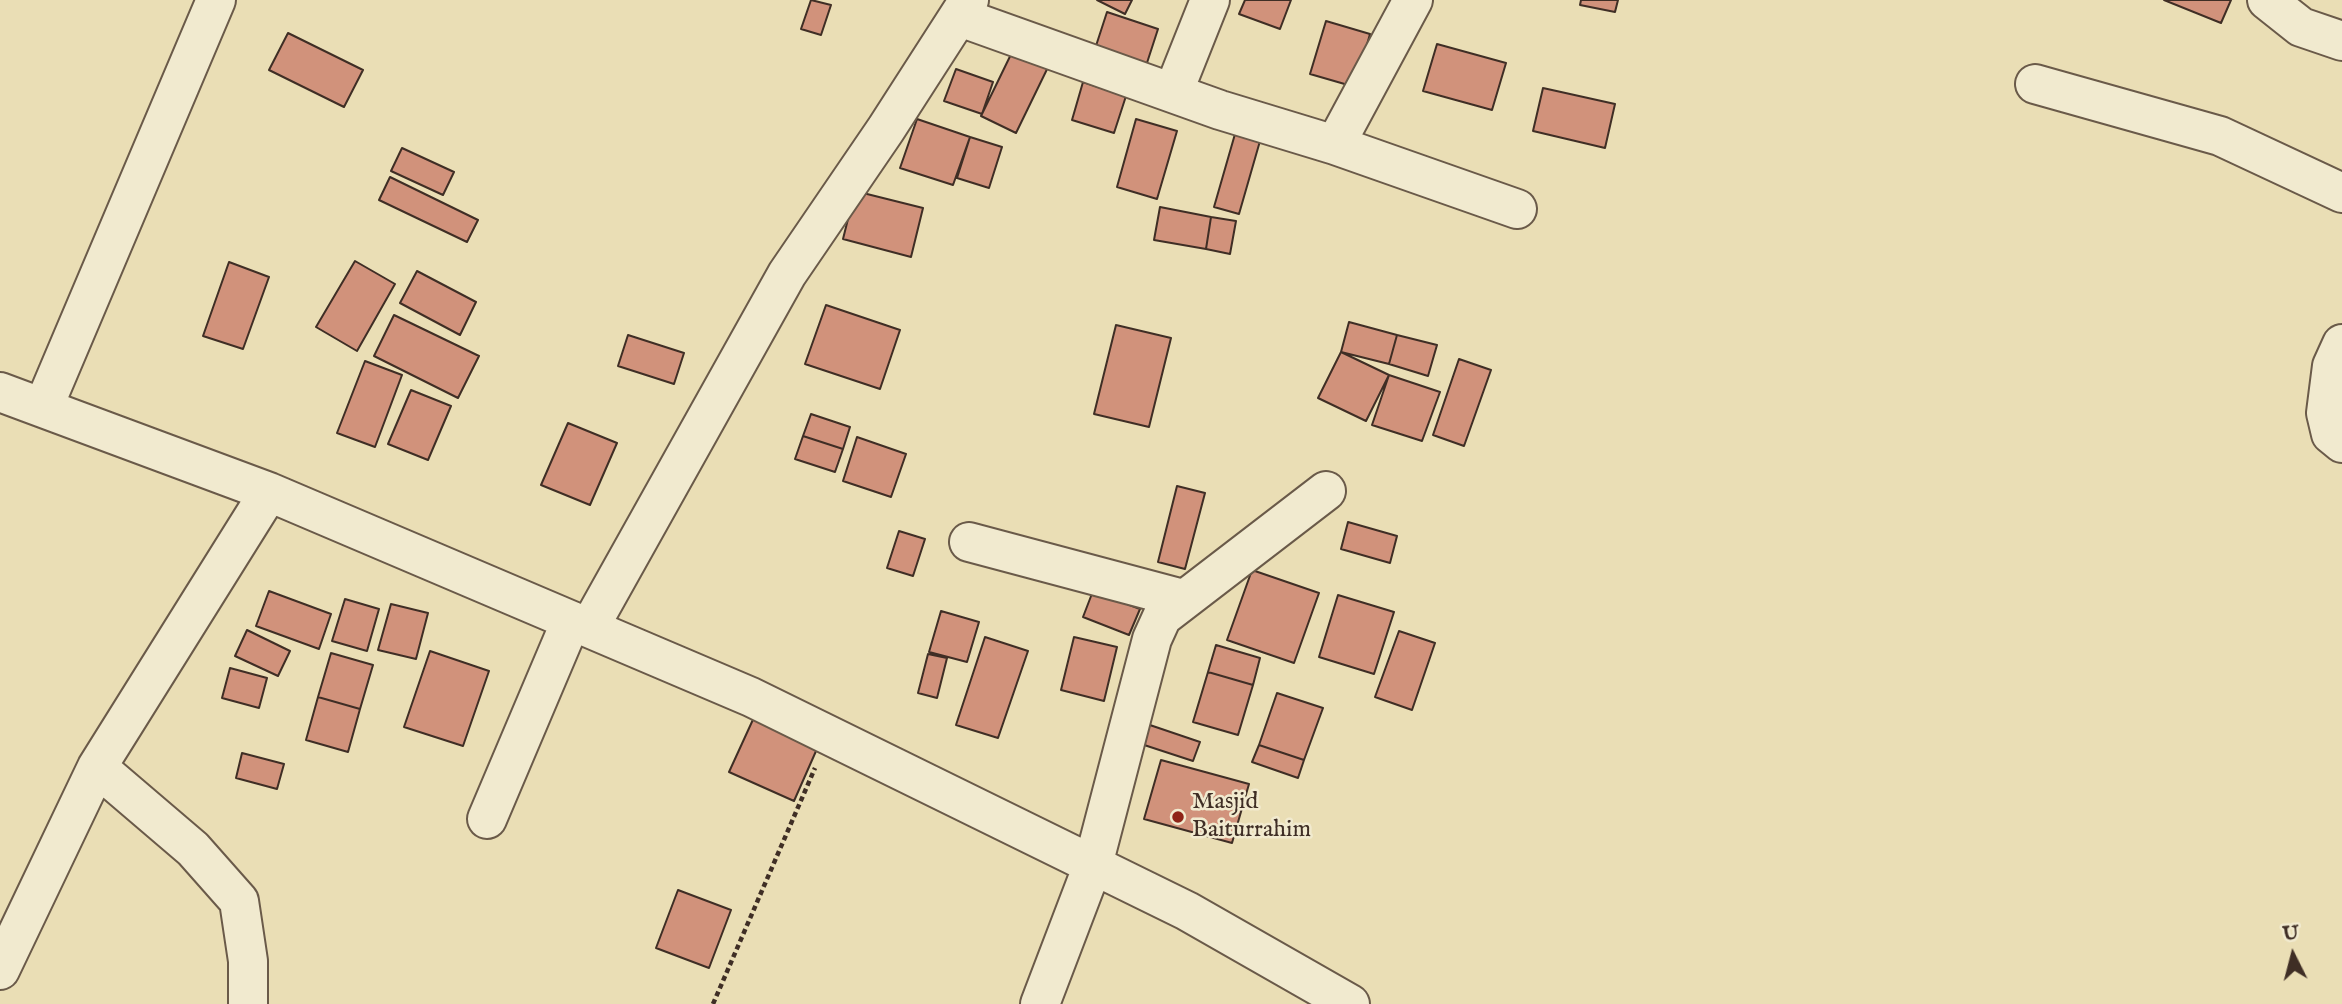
<!DOCTYPE html>
<style>
body{margin:0}
#map{position:relative;width:2342px;height:1004px;overflow:hidden;background:#eadeb5;font-family:"IM FELL English",serif}
canvas{display:block}
.north{position:absolute;left:2258px;top:920px;width:70px;height:70px;-webkit-text-stroke:5px #f1eacf;paint-order:stroke;rotate:354deg;font-size:19px;font-weight:700;line-height:28px;text-align:center;color:#3f2e25}
.north::after{content:'';display:block;margin:auto;width:24px;height:32px;background:#3f2e25;clip-path:polygon(50% 0,100% 100%,50% 72%,0 100%)}
</style>
<div id="map">
<canvas width="2342" height="1004"></canvas>
<div class="north">U</div>
</div>
<script>
const ctx = document.querySelector('canvas').getContext('2d');
ctx.lineJoin = 'round';
function paint(path, color) {
  ctx.fillStyle = color;
  ctx.fill(path, 'evenodd');
}
function toPath(rows) {
  const path = new Path2D();
  for (const r of rows) {
    path.moveTo(r[0], r[1]);
    for (let i = 2; i < r.length; i += 2) path.lineTo(r[i], r[i + 1]);
  }
  return path;
}
function strokePath(path, color, width, dash) {
  ctx.strokeStyle = color;
  ctx.lineWidth = width;
  ctx.lineCap = dash ? 'butt' : 'round';
  ctx.setLineDash(dash || []);
  ctx.stroke(path);
}
function label(font, color, halo, rows, align = 'center') {
  ctx.font = font + ' "IM FELL English",serif';
  ctx.lineWidth = 5;
  ctx.setLineDash([]);
  ctx.textBaseline = 'middle';
  ctx.strokeStyle = halo;
  ctx.fillStyle = color;
  for (const [text, x, y, turn = 0] of rows) {
    ctx.save();
    ctx.translate(x, y);
    ctx.rotate((+turn || 0) * Math.PI / 180);
    ctx.textAlign = isNaN(turn) ? turn : align;
    if (halo) ctx.strokeText(text, 0, 0);
    ctx.fillText(text, 0, 0);
    ctx.restore();
  }
}
const building = toPath([
 [811,0,831,5,821,35,801,29,811,0],
 [1097,0,1132,0,1125,14,1097,0],
 [1245,0,1291,0,1280,29,1239,14,1245,0],
 [1581,0,1618,0,1615,12,1580,5,1581,0],
 [2164,0,2231,0,2221,23,2164,0],
 [1107,12,1158,29,1145,69,1094,52,1107,12],
 [1326,21,1370,34,1355,87,1310,74,1326,21],
 [288,33,363,70,344,107,269,70,288,33],
 [1017,42,1052,59,1016,133,981,116,1017,42],
 [1437,44,1506,63,1492,110,1423,91,1437,44],
 [956,69,993,82,982,114,944,101,956,69],
 [1083,82,1126,96,1114,133,1072,120,1083,82],
 [1543,88,1615,104,1605,148,1533,131,1543,88],
 [917,119,970,137,953,185,900,168,917,119],
 [1136,119,1177,131,1157,199,1117,187,1136,119],
 [1235,134,1260,141,1239,214,1214,207,1235,134],
 [970,137,1002,147,989,188,957,178,970,137],
 [402,148,454,172,443,195,391,171,402,148],
 [390,177,478,220,467,242,379,200,390,177],
 [855,191,923,208,911,257,843,239,855,191],
 [1160,207,1211,217,1206,249,1154,240,1160,207],
 [1211,217,1236,221,1230,254,1206,249,1211,217],
 [355,261,395,284,357,351,316,327,355,261],
 [229,262,269,277,243,349,203,336,229,262],
 [417,271,476,302,460,335,400,303,417,271],
 [826,305,900,330,880,389,805,364,826,305],
 [394,315,479,356,458,398,374,356,394,315],
 [1349,322,1397,335,1389,364,1341,352,1349,322],
 [1116,325,1171,338,1149,427,1094,414,1116,325],
 [628,335,684,353,674,384,618,366,628,335],
 [1397,335,1437,345,1428,376,1389,364,1397,335],
 [1341,352,1389,375,1366,421,1318,398,1341,352],
 [1459,359,1491,370,1464,446,1433,435,1459,359],
 [365,361,402,375,375,447,337,433,365,361],
 [1389,375,1440,392,1422,441,1372,425,1389,375],
 [411,390,451,406,428,460,388,444,411,390],
 [811,414,850,427,843,449,803,436,811,414],
 [568,423,617,443,590,505,541,485,568,423],
 [803,436,843,449,835,472,795,459,803,436],
 [857,437,906,454,891,497,843,481,857,437],
 [1177,486,1205,493,1185,569,1158,562,1177,486],
 [1348,522,1397,536,1390,563,1341,549,1348,522],
 [899,531,925,539,913,576,887,568,899,531],
 [1252,570,1319,593,1294,663,1227,640,1252,570],
 [269,591,331,614,319,649,256,626,269,591],
 [1093,591,1140,609,1129,635,1083,617,1093,591],
 [1338,595,1394,612,1374,674,1319,657,1338,595],
 [345,599,379,609,367,651,332,641,345,599],
 [391,604,428,613,416,659,378,650,391,604],
 [941,611,979,622,967,662,929,652,941,611],
 [247,630,290,651,278,676,235,656,247,630],
 [1399,631,1435,643,1412,710,1375,697,1399,631],
 [985,637,1028,651,998,738,956,725,985,637],
 [1074,637,1117,647,1104,701,1061,690,1074,637],
 [1216,645,1260,658,1253,685,1208,672,1216,645],
 [430,651,489,671,463,746,404,727,430,651],
 [331,653,373,665,360,709,318,697,331,653],
 [928,654,947,658,937,698,918,693,928,654],
 [230,668,267,678,259,708,222,698,230,668],
 [1208,672,1253,685,1238,735,1193,722,1208,672],
 [1277,693,1323,708,1304,760,1259,745,1277,693],
 [318,697,360,709,348,752,306,740,318,697],
 [756,713,820,742,794,801,729,772,756,713],
 [1141,722,1200,742,1193,761,1135,742,1141,722],
 [1259,745,1304,760,1298,778,1252,762,1259,745],
 [242,753,284,764,277,789,236,778,242,753],
 [1161,760,1249,784,1232,843,1144,819,1161,760],
 [678,890,731,910,709,968,656,948,678,890]
]);
paint(building, '#d1927b');
strokePath(building, '#3f2e25', 2);
const minor = toPath([
 [2267,0,2301,27,2342,41],
 [960,17,1220,110,1335,145,1517,209],
 [2035,84,2220,136,2342,193],
 [1173,93,1210,0],
 [1335,145,1413,0],
 [2342,344,2332,366,2326,413,2331,434,2342,443],
 [0,392,269,492,751,697,1187,911,1350,1004],
 [43,408,216,0],
 [969,542,1183,599],
 [589,628,787,274,886,129,969,0],
 [97,767,193,849,239,901,248,961,248,1004],
 [487,819,571,621],
 [0,970,97,767,269,492],
 [1040,1004,1093,865,1152,639,1162,617,1326,491]
]);
strokePath(minor, '#6a5a49', 42);
strokePath(toPath([
 [713,1004,815,768]
]), '#3f2e25', 4.5, [5, 3.5]);
strokePath(minor, '#f1eacf', 38);
for (const [x, y, r, color] of [
 [1178,817,7,"#8f2418"]
]) {
  const dot = new Path2D();
  dot.arc(x, y, r, 0, 2 * Math.PI);
  ctx.fillStyle = color;
  ctx.fill(dot);
  strokePath(dot, '#f1eacf', 2.5);
}
label('24px', '#3f2e25', '#f1eacf', [
 ["Masjid",1192,803],
 ["Baiturrahim",1192,831]
], 'left');
</script>
